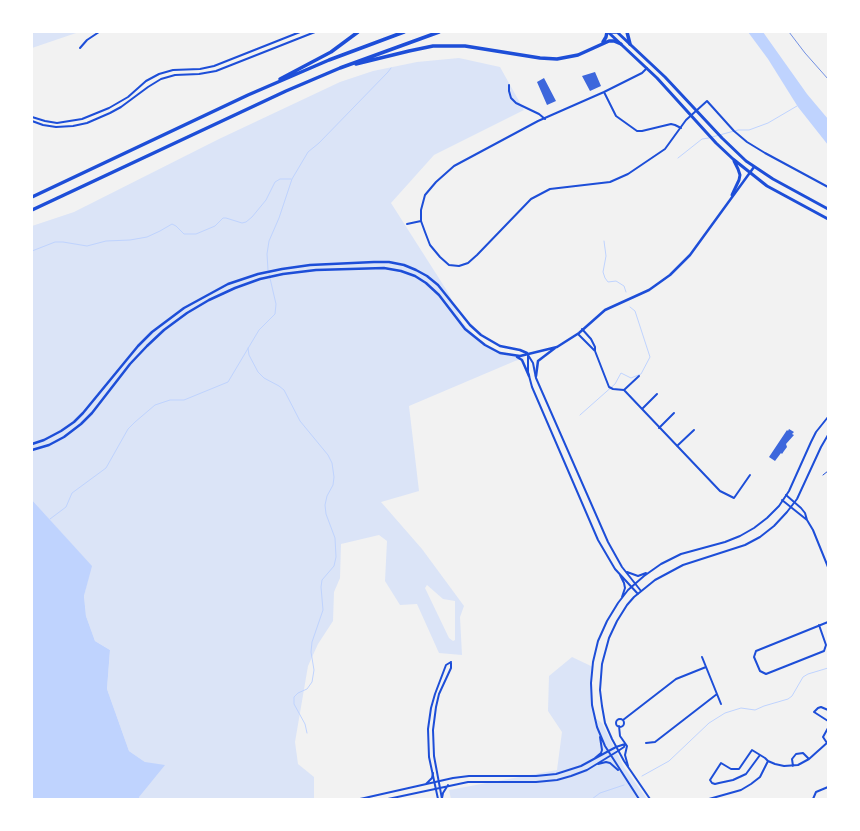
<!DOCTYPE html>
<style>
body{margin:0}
#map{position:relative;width:860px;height:831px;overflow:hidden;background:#f2f2f2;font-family:"Alegreya Sans",sans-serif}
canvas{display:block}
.frame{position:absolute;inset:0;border:33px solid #fff;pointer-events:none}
</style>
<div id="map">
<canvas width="860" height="831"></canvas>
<div class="frame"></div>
</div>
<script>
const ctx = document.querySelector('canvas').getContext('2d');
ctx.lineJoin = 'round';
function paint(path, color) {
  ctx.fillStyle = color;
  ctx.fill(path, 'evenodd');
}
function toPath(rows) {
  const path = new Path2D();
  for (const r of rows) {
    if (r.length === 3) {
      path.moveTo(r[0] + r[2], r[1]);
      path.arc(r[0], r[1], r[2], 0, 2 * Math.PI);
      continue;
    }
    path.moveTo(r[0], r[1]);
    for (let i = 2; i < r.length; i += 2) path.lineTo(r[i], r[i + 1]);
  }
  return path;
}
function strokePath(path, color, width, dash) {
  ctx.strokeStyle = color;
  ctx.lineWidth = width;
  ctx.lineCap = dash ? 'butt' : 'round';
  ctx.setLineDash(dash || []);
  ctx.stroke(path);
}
paint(toPath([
 [32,32,79,32,32,48],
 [459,58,500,67,524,110,434,155,391,203,449,294,462,322,481,342,496,351,525,358,515,361,409,406,419,491,381,502,422,549,464,606,460,617,462,655,439,653,417,604,400,605,385,581,387,541,379,535,341,544,340,578,334,592,333,621,318,644,308,666,295,742,298,764,314,777,314,799,140,799,139,797,145,762,129,751,107,689,110,650,95,641,86,616,84,596,91,566,32,500,32,226,74,212,219,139,340,82,373,71,417,62],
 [427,585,443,599,455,601,455,640,453,641,449,638,425,588],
 [572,657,593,667,591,696,595,718,602,723,624,767,647,799,451,799,449,790,557,770,562,732,548,711,549,676]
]), '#dbe4f7');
paint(toPath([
 [748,32,763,32,807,94,828,119,828,145,798,107,768,59],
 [32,500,92,566,84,596,86,616,95,641,110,650,107,689,129,751,145,762,165,765,139,797,140,799,32,799]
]), '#bfd3fe');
strokePath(toPath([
 [712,137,738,130,749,130,768,123,797,106],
 [678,158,702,139,709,138],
 [604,241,606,256,603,272,605,278,608,282,616,281,624,286,626,292],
 [32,251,55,242,63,242,87,246,106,241,130,240,147,237,160,231,172,224,176,226,184,234,196,234,215,226,223,218,226,218,242,223,246,222,252,217,266,200,275,182,280,179,291,179],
 [268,270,267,254,269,241,279,218,292,179,308,152,319,143,388,72,391,68],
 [248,348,249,355,258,372,264,378,279,386,284,390,300,421,328,455,332,463,334,477,333,485,327,496,325,505,326,514,335,538,336,557,334,566,322,580,321,587,323,610,312,642,311,652,314,670,312,682,307,689,298,693,294,697,294,704,305,724,307,733],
 [580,415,615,384,621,373,631,378,641,374,650,357,635,311,630,307],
 [50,519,66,507,72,493,106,468,128,429,135,422,155,405,170,400,184,400,228,382,259,330,275,314,276,304,269,274],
 [642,776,669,761,709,723,725,713,741,708,755,710,764,706,788,699,792,696,803,677,808,674,828,668],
 [592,799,600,793,624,785]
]), '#bfd3fe', 1);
paint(toPath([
 [595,72,601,86,590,91,582,76],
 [544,78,556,101,547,105,537,82],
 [789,429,794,432,792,434,794,435,786,444,787,447,784,451,782,454,781,453,775,461,769,457,787,430,788,431]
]), '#3d67dc');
strokePath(toPath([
 [823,475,828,471]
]), '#1d4ed8', 1);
strokePath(toPath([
 [80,48,87,40,99,32],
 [647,68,642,73,604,92,538,121,454,166,436,182,425,195,421,210,421,221,425,232,430,245,440,257,449,265,459,266,468,263,477,255,531,199,550,189,610,182,628,174,665,149,686,120,707,101,734,131,747,142,765,153,828,187],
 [509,85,509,91,511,98,516,103,539,114,545,119],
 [604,92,616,116,637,131,642,131,671,124,675,125,681,128],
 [32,117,45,121,57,123,82,119,109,108,128,97,146,81,159,74,173,70,200,69,214,66,300,32],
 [32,121,43,125,56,127,73,126,87,123,110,113,121,107,148,87,161,79,175,75,199,74,216,71,315,32],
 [407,224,421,221],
 [582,329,591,339,595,347,595,351],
 [578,334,595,351,609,387,613,389,624,390,720,491,734,498,750,475],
 [624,390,639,376],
 [642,409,657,394],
 [659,428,674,413],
 [677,446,694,430],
 [782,500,807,520,805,513,801,508,786,495],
 [807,520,813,530,828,567],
 [819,625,826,645,824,651,766,674,760,671,754,657,756,651,828,622],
 [702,657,721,704],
 [828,710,821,707,818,708,814,712,828,721],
 [620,723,4],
 [623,720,676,679,706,667],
 [619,726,620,736,627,746,625,755,628,766],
 [646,743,655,742,717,694],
 [827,743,823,737,828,728],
 [616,747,625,744,624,747,618,751],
 [768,761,775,764,784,766,798,765,809,759,828,742],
 [793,766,792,759,796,754,803,753,809,759],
 [438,799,429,757,428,729,431,708,435,694,446,665,451,662],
 [442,799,434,756,433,730,436,707,439,694,451,668,451,662],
 [709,799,741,790,751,784,760,777,768,761,765,758,752,750,739,769,731,769,721,763,710,780,712,783,715,784,719,783,733,780,746,774,760,755],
 [813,799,816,792,828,787]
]), '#1d4ed8', 2);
strokePath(toPath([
 [528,354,528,372,532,387,598,540,615,569,638,594],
 [528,355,533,363,536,378,608,542,622,567,641,591],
 [627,572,638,576,646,573],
 [620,575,624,583,625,588,622,597],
 [595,758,601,753,602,750,600,737],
 [598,764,606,762,610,763,618,770],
 [426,784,432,778,433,773],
 [442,798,443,793,448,785],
 [360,799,453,778,469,776,536,776,556,774,581,766,616,747],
 [388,799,468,782,536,782,557,780,571,776,587,770,618,751],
 [639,799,605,746,597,727,592,705,591,683,593,662,598,641,607,621,618,603,628,590,644,576,661,564,681,554,725,542,740,536,754,528,767,518,779,506,789,491,811,442,816,432,828,417],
 [650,799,624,761,612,739,605,723,602,706,600,690,602,664,609,638,617,621,627,605,634,597,655,580,683,565,745,545,760,537,774,526,787,512,797,499,821,447,828,435]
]), '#1d4ed8', 2);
strokePath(toPath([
 [517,357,522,360,529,376],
 [536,376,538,361,555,348],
 [32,444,44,440,61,431,74,422,83,413,138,346,152,332,184,308,228,284,258,274,282,269,310,265,374,262,389,262,404,265,416,270,427,276,438,285,470,325,481,335,500,346,520,350,527,353],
 [32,450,49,445,64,437,81,424,92,413,130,364,147,346,164,330,187,313,209,300,235,288,260,279,283,274,316,270,384,268,401,271,415,276,426,283,439,295,465,329,485,345,500,353,520,356,557,347,579,333,605,310,649,290,670,275,690,255,754,167]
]), '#1d4ed8', 2.5);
strokePath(toPath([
 [608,32,657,78,716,143,733,159,767,186,828,219],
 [617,32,665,77,722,138,746,161,773,179,828,209],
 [732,195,739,180,740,175,738,169,734,161]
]), '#1d4ed8', 3);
strokePath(toPath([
 [612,32,616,32],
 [627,32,630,44],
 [603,42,606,37,607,32],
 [356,64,409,51,433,46,465,46,540,58,557,59,578,55,609,41,614,41,621,44],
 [280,79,331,52,358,32],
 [32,197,248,95,329,60,404,32],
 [32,210,286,91,340,68,439,32]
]), '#1d4ed8', 3.5);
strokePath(toPath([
 [789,32,805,53,828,79]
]), '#7290e2', 1);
</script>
